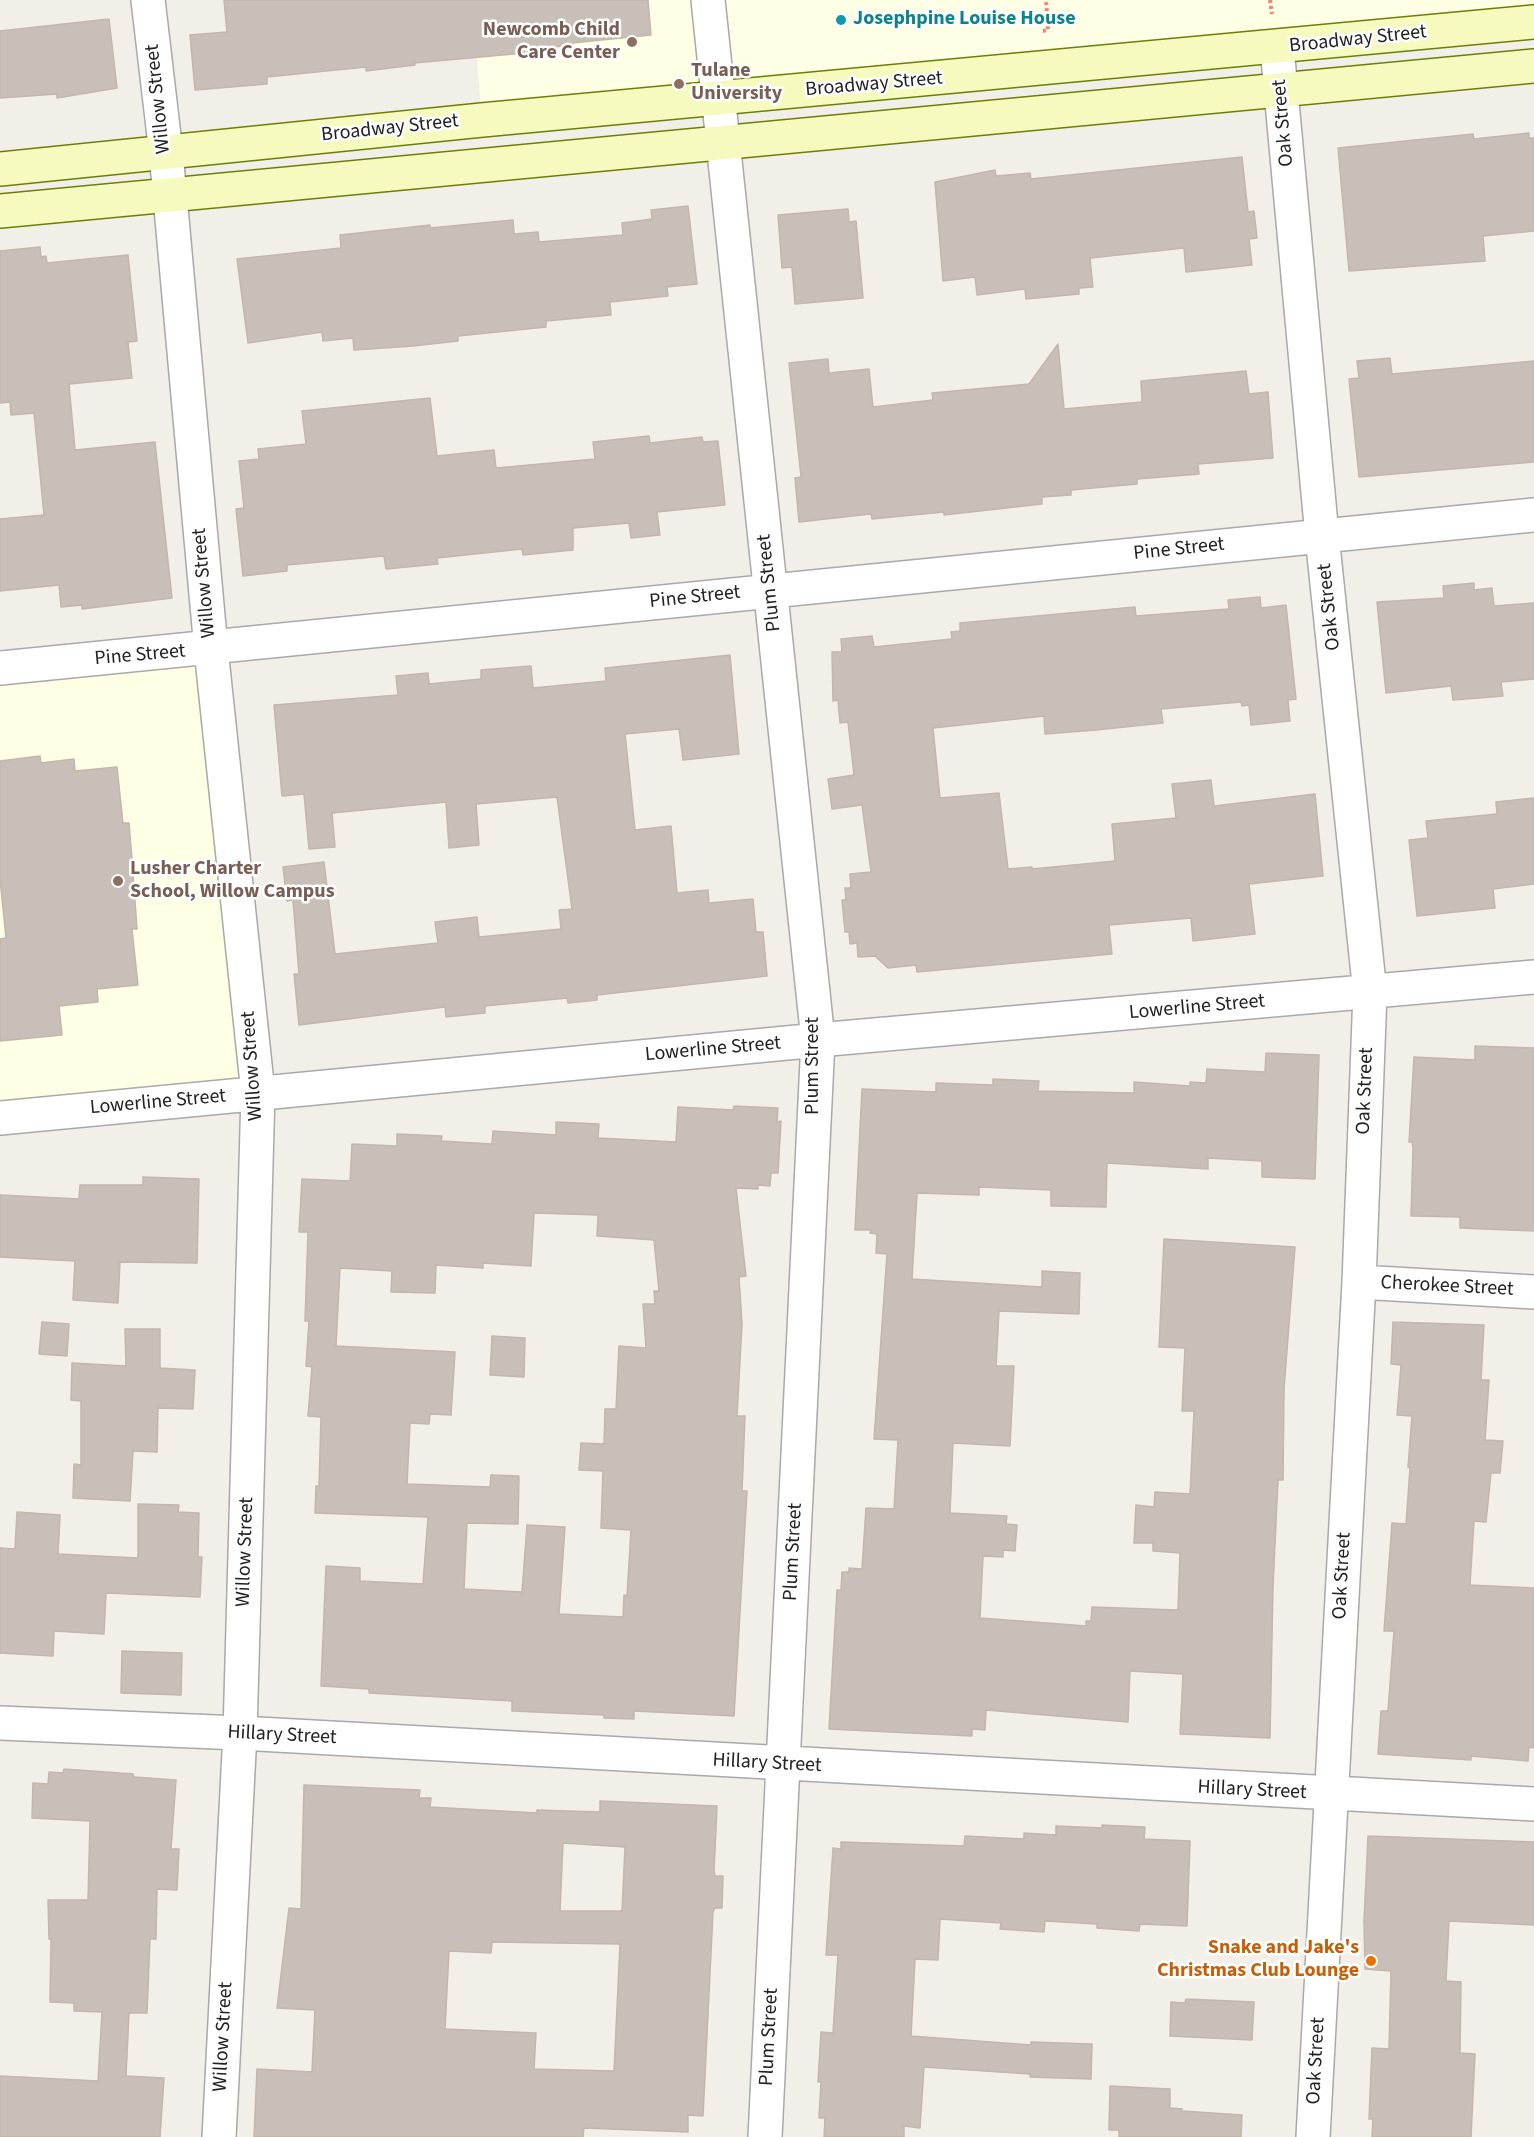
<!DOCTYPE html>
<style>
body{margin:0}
canvas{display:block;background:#f2efe9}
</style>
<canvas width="1534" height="2137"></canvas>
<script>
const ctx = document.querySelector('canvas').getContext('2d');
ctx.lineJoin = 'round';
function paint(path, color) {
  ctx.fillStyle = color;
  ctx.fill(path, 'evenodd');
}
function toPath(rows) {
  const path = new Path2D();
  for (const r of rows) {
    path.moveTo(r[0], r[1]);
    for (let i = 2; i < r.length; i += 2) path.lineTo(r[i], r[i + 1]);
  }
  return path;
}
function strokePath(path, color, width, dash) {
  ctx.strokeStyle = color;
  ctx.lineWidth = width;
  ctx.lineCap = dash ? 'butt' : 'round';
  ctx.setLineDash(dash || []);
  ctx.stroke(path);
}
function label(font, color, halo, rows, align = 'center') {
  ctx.font = font + ' "Source Sans 3",sans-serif';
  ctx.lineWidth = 5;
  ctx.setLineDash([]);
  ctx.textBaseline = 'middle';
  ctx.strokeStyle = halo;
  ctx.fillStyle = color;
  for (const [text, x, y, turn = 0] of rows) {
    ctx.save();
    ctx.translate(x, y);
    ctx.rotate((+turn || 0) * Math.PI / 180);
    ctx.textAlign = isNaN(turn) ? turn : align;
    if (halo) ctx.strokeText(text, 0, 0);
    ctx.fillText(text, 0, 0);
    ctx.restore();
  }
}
paint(toPath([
 [472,0,1534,0,1534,22,482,120],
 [211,649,258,1093,0,1118,0,668]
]), '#ffffe5');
const building = toPath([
 [224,0,648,0,651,35,572,43,573,45,536,49,536,52,414,63,415,65,366,71,366,67,267,77,267,84,195,90,190,35,227,32,224,0],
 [109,19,117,88,57,98,57,94,0,98,0,31,109,19],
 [1529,133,1529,138,1534,138,1534,231,1483,236,1485,261,1349,271,1338,148,1473,134,1474,139,1529,133],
 [1242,157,1248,212,1254,211,1257,238,1249,239,1252,265,1186,272,1184,248,1090,258,1093,287,1079,288,1079,294,1026,299,1025,289,977,295,975,277,943,281,935,182,995,170,996,176,1030,173,1031,179,1242,157],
 [688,206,697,284,667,287,668,296,610,302,611,315,546,321,546,327,458,336,458,341,413,346,354,350,353,338,323,341,322,332,248,343,237,259,341,248,340,235,430,225,430,228,513,220,514,234,538,232,539,242,623,235,622,223,652,219,651,210,688,206],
 [848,209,849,222,856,221,863,298,795,304,792,267,782,268,778,215,848,209],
 [40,247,41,257,46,256,47,263,128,255,137,341,128,342,132,378,69,384,75,450,155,442,172,598,82,609,82,605,61,607,59,585,0,591,0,519,44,515,34,413,11,415,10,402,0,403,0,251,40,247],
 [1058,344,1064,409,1142,402,1141,381,1246,371,1249,394,1268,392,1273,458,1198,464,1199,474,1137,479,1137,484,1071,490,1071,495,1042,497,1042,504,944,515,944,512,872,519,871,514,799,522,795,478,801,477,789,363,828,359,829,373,869,369,873,407,933,400,932,393,1029,384,1058,344],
 [1390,358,1392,374,1534,361,1534,462,1359,477,1349,379,1359,378,1357,361,1390,358],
 [430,398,437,456,494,450,496,468,595,459,593,442,649,436,650,443,702,437,703,442,718,441,725,505,657,512,660,535,631,538,629,523,573,528,573,550,523,555,522,549,437,558,438,564,386,569,384,556,287,565,287,571,243,576,236,509,244,508,239,461,259,459,258,449,306,444,302,411,430,398],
 [1474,583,1474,590,1492,588,1494,606,1534,603,1534,679,1501,682,1503,696,1453,700,1451,686,1386,693,1377,602,1444,598,1443,586,1474,583],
 [1260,597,1261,608,1286,605,1296,699,1288,700,1290,721,1251,725,1249,705,1242,706,1241,702,1161,709,1163,723,1096,730,1045,734,1044,716,933,728,940,798,999,793,1008,869,1032,867,1032,869,1115,861,1112,824,1176,818,1172,784,1211,780,1214,806,1315,794,1323,876,1249,884,1255,934,1193,941,1191,918,1109,925,1112,954,917,972,916,965,888,968,875,956,858,957,857,943,850,944,849,932,845,932,842,900,846,900,845,888,851,888,850,874,871,872,862,805,832,809,828,779,854,775,848,722,840,723,838,700,833,701,832,652,842,652,841,639,872,636,874,647,952,639,951,632,960,631,960,623,1135,607,1136,616,1229,609,1228,600,1260,597],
 [730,655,739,754,683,760,679,729,625,734,635,830,671,826,677,893,708,890,709,903,753,899,756,932,763,932,767,976,597,995,597,1000,568,1003,567,998,485,1006,485,1013,446,1017,445,1007,299,1025,294,974,299,974,293,900,287,901,283,867,324,862,335,954,438,943,435,922,477,917,479,937,561,929,559,910,572,909,557,797,476,804,479,845,449,848,446,802,332,813,335,847,309,849,304,794,282,796,274,705,398,695,396,676,428,673,429,684,481,679,481,670,531,666,533,688,606,681,605,668,730,655],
 [40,756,41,763,74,759,75,771,117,767,123,823,129,823,132,859,137,929,132,929,138,985,97,989,98,1002,59,1006,62,1035,0,1041,0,939,6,938,0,879,0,761,40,756],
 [1534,798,1534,884,1493,889,1495,908,1417,916,1409,840,1428,838,1426,821,1497,814,1496,802,1534,798],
 [1475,1046,1534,1048,1534,1231,1460,1228,1460,1217,1411,1216,1413,1148,1412,1142,1409,1142,1414,1057,1475,1060,1475,1046],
 [1266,1053,1319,1055,1315,1179,1262,1177,1262,1161,1208,1158,1208,1169,1107,1163,1106,1207,1051,1206,1051,1190,979,1187,979,1195,917,1193,912,1279,1042,1287,1042,1271,1080,1273,1079,1314,999,1311,996,1366,1014,1366,1010,1446,953,1443,950,1513,1007,1516,1006,1524,1017,1525,1015,1551,1003,1550,1003,1557,983,1556,980,1618,1086,1626,1086,1621,1091,1621,1092,1607,1178,1610,1180,1553,1153,1551,1153,1543,1134,1543,1136,1505,1154,1507,1155,1492,1190,1494,1194,1411,1182,1411,1185,1348,1159,1347,1164,1239,1295,1247,1284,1389,1283,1480,1278,1480,1273,1586,1270,1738,1180,1734,1183,1674,1130,1671,1128,1722,986,1710,985,1730,972,1729,972,1736,829,1729,837,1590,841,1590,842,1572,849,1572,849,1568,862,1569,866,1508,894,1509,898,1440,874,1439,887,1254,876,1253,877,1234,870,1233,871,1230,855,1230,862,1089,936,1092,936,1083,993,1085,993,1079,1039,1081,1038,1091,1134,1093,1134,1082,1190,1086,1190,1082,1206,1083,1207,1069,1265,1072,1266,1053],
 [734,1106,778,1108,777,1122,781,1121,778,1173,771,1173,770,1186,758,1185,758,1189,736,1188,746,1276,739,1277,742,1324,737,1416,745,1416,742,1491,747,1491,734,1716,634,1711,634,1719,604,1718,604,1715,512,1711,512,1701,369,1693,369,1689,321,1686,326,1566,360,1568,360,1581,423,1584,428,1517,315,1513,316,1486,319,1486,321,1417,308,1416,312,1367,306,1366,309,1321,305,1321,308,1232,299,1232,302,1179,350,1181,352,1144,397,1146,397,1134,442,1136,441,1141,492,1144,493,1131,556,1135,556,1122,599,1124,598,1138,676,1142,678,1107,733,1110,734,1106],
 [534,1213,598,1215,597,1236,654,1240,659,1291,654,1291,655,1304,643,1304,646,1348,619,1346,616,1409,605,1409,604,1444,581,1443,579,1470,603,1471,601,1528,631,1530,627,1596,624,1595,623,1617,559,1614,565,1527,527,1525,522,1592,464,1589,467,1523,518,1524,519,1476,491,1475,490,1487,407,1484,410,1423,429,1424,430,1414,451,1415,455,1352,336,1346,340,1268,392,1271,391,1292,435,1293,436,1265,483,1268,483,1263,531,1266,534,1213],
 [143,1177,199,1179,197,1263,120,1262,118,1303,73,1300,75,1261,0,1257,0,1195,79,1199,80,1185,143,1185,143,1177],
 [42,1322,69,1324,67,1356,39,1354,42,1322],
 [1393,1322,1484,1325,1481,1380,1489,1380,1485,1440,1503,1441,1500,1473,1491,1473,1486,1522,1474,1521,1470,1585,1534,1588,1534,1748,1529,1747,1528,1761,1471,1756,1471,1760,1378,1754,1381,1711,1388,1711,1394,1631,1384,1631,1392,1523,1406,1524,1410,1468,1408,1467,1412,1416,1397,1415,1401,1365,1391,1364,1393,1322],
 [125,1329,160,1329,160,1368,195,1370,193,1409,158,1408,157,1452,133,1451,130,1501,73,1498,74,1464,81,1465,81,1401,71,1400,72,1363,126,1366,125,1329],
 [492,1336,525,1338,524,1377,490,1375,492,1336],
 [138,1504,179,1505,178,1512,199,1513,198,1557,202,1557,200,1597,106,1593,104,1634,54,1631,53,1656,0,1653,0,1548,15,1549,17,1512,60,1515,58,1554,138,1558,138,1504],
 [122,1651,182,1653,181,1695,121,1693,122,1651],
 [64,1769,133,1774,134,1777,176,1780,171,1849,179,1849,177,1890,157,1889,156,1939,150,1939,147,2013,129,2013,126,2076,164,2078,160,2137,0,2137,0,2076,98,2081,102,2012,74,2011,74,2003,50,2002,51,1939,49,1939,48,1900,88,1900,90,1821,32,1818,33,1783,48,1784,49,1772,63,1773,64,1769],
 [304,1785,420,1790,419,1798,431,1798,430,1807,537,1813,537,1810,600,1812,600,1801,717,1806,714,1871,715,1876,723,1876,722,1908,715,1908,713,1912,703,2116,688,2115,688,2132,584,2128,583,2137,254,2137,257,2069,312,2072,315,2010,277,2008,289,1908,301,1909,304,1785],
 [563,1843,625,1847,622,1911,560,1911,563,1843],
 [492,1942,620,1944,614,2071,534,2069,536,2033,445,2029,449,1951,491,1953,492,1942],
 [1102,1825,1145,1827,1144,1839,1190,1841,1187,1926,1140,1924,1139,1931,1097,1928,1097,1924,1045,1921,1044,1932,1000,1929,1001,1923,940,1919,938,1960,915,1959,911,2036,1031,2045,1031,2042,1092,2044,1091,2079,1030,2077,1030,2074,924,2067,920,2128,904,2126,904,2137,824,2137,825,2118,819,2118,821,2082,818,2082,821,2032,833,2033,838,1955,826,1955,833,1848,841,1849,841,1842,964,1846,965,1836,1024,1839,1024,1833,1056,1835,1056,1826,1102,1828,1102,1825],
 [1368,1836,1534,1842,1534,1925,1449,1921,1446,1981,1461,1982,1460,2053,1475,2054,1471,2137,1372,2137,1373,2119,1369,2119,1372,2048,1389,2049,1391,1971,1365,1969,1364,1921,1368,1836],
 [1186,1999,1254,2002,1252,2040,1170,2036,1171,2002,1185,2003,1186,1999],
 [1110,2086,1170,2089,1170,2108,1182,2109,1182,2111,1242,2115,1241,2137,1119,2137,1119,2130,1109,2130,1110,2086]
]);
paint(building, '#c7bfb8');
strokePath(building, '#c4b6ab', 1.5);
const street = toPath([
 [148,0,166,153,211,649,258,1093,240,1733,219,2137],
 [708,0,818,1040,765,2137],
 [1277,48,1322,536,1370,993,1359,1282,1313,2137],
 [0,668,1534,515],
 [0,1118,818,1040,1534,977],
 [1359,1282,1534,1292],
 [0,1723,240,1733,1534,1804]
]);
const secondary = toPath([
 [0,169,482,120,1534,22],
 [0,211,1534,66]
]);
strokePath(street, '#a9a9a9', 36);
strokePath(secondary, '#707d05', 36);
strokePath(toPath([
 [1270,0,1272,14],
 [1043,31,1048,30,1046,0]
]), '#fa8072', 4, [3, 3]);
strokePath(street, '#fff', 33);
strokePath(secondary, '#f7fabf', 33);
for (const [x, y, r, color] of [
 [841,20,6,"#0f9aa8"],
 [632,42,6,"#8d6e63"],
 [679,84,6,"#8d6e63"],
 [118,881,6,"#8d6e63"],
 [1371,1961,6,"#e8710a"]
]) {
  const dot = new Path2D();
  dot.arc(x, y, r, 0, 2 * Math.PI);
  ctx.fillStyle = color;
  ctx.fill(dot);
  strokePath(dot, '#fff', 2);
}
label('bold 20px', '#0d838f', '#fff', [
 ["Josephpine Louise House",853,20]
], 'left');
label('bold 20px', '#785e54', '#fff', [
 ["Newcomb Child",620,31,"right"],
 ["Care Center",620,54,"right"],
 ["Tulane",691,72],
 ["University",691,95],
 ["Lusher Charter",130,870],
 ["School, Willow Campus",130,893]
], 'left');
label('20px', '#222', '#fff', [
 ["Broadway Street",1358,40,-6],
 ["Broadway Street",874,85,-5],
 ["Willow Street",159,99,-96],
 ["Oak Street",1284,123,-95],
 ["Broadway Street",390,129,-6],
 ["Pine Street",1179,550,-6],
 ["Willow Street",205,583,-95],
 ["Plum Street",770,583,-96],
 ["Pine Street",695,598,-6],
 ["Oak Street",1330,607,-96],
 ["Pine Street",140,656,-5],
 ["Lowerline Street",1197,1008,-5],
 ["Lowerline Street",713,1050,-5],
 ["Willow Street",253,1066,-94],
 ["Plum Street",814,1066,-90],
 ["Oak Street",1366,1091,-88],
 ["Lowerline Street",158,1103,-5],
 ["Cherokee Street",1447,1287,3],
 ["Willow Street",246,1552,-88],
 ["Plum Street",794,1552,-87],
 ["Oak Street",1343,1576,-87],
 ["Hillary Street",282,1736,3],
 ["Hillary Street",767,1764,3],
 ["Hillary Street",1252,1791,3],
 ["Willow Street",224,2037,-87],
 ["Plum Street",770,2037,-87],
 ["Oak Street",1317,2061,-87]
]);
label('bold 20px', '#c56008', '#fff', [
 ["Snake and Jake's",1359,1949],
 ["Christmas Club Lounge",1359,1972]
], 'right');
</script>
